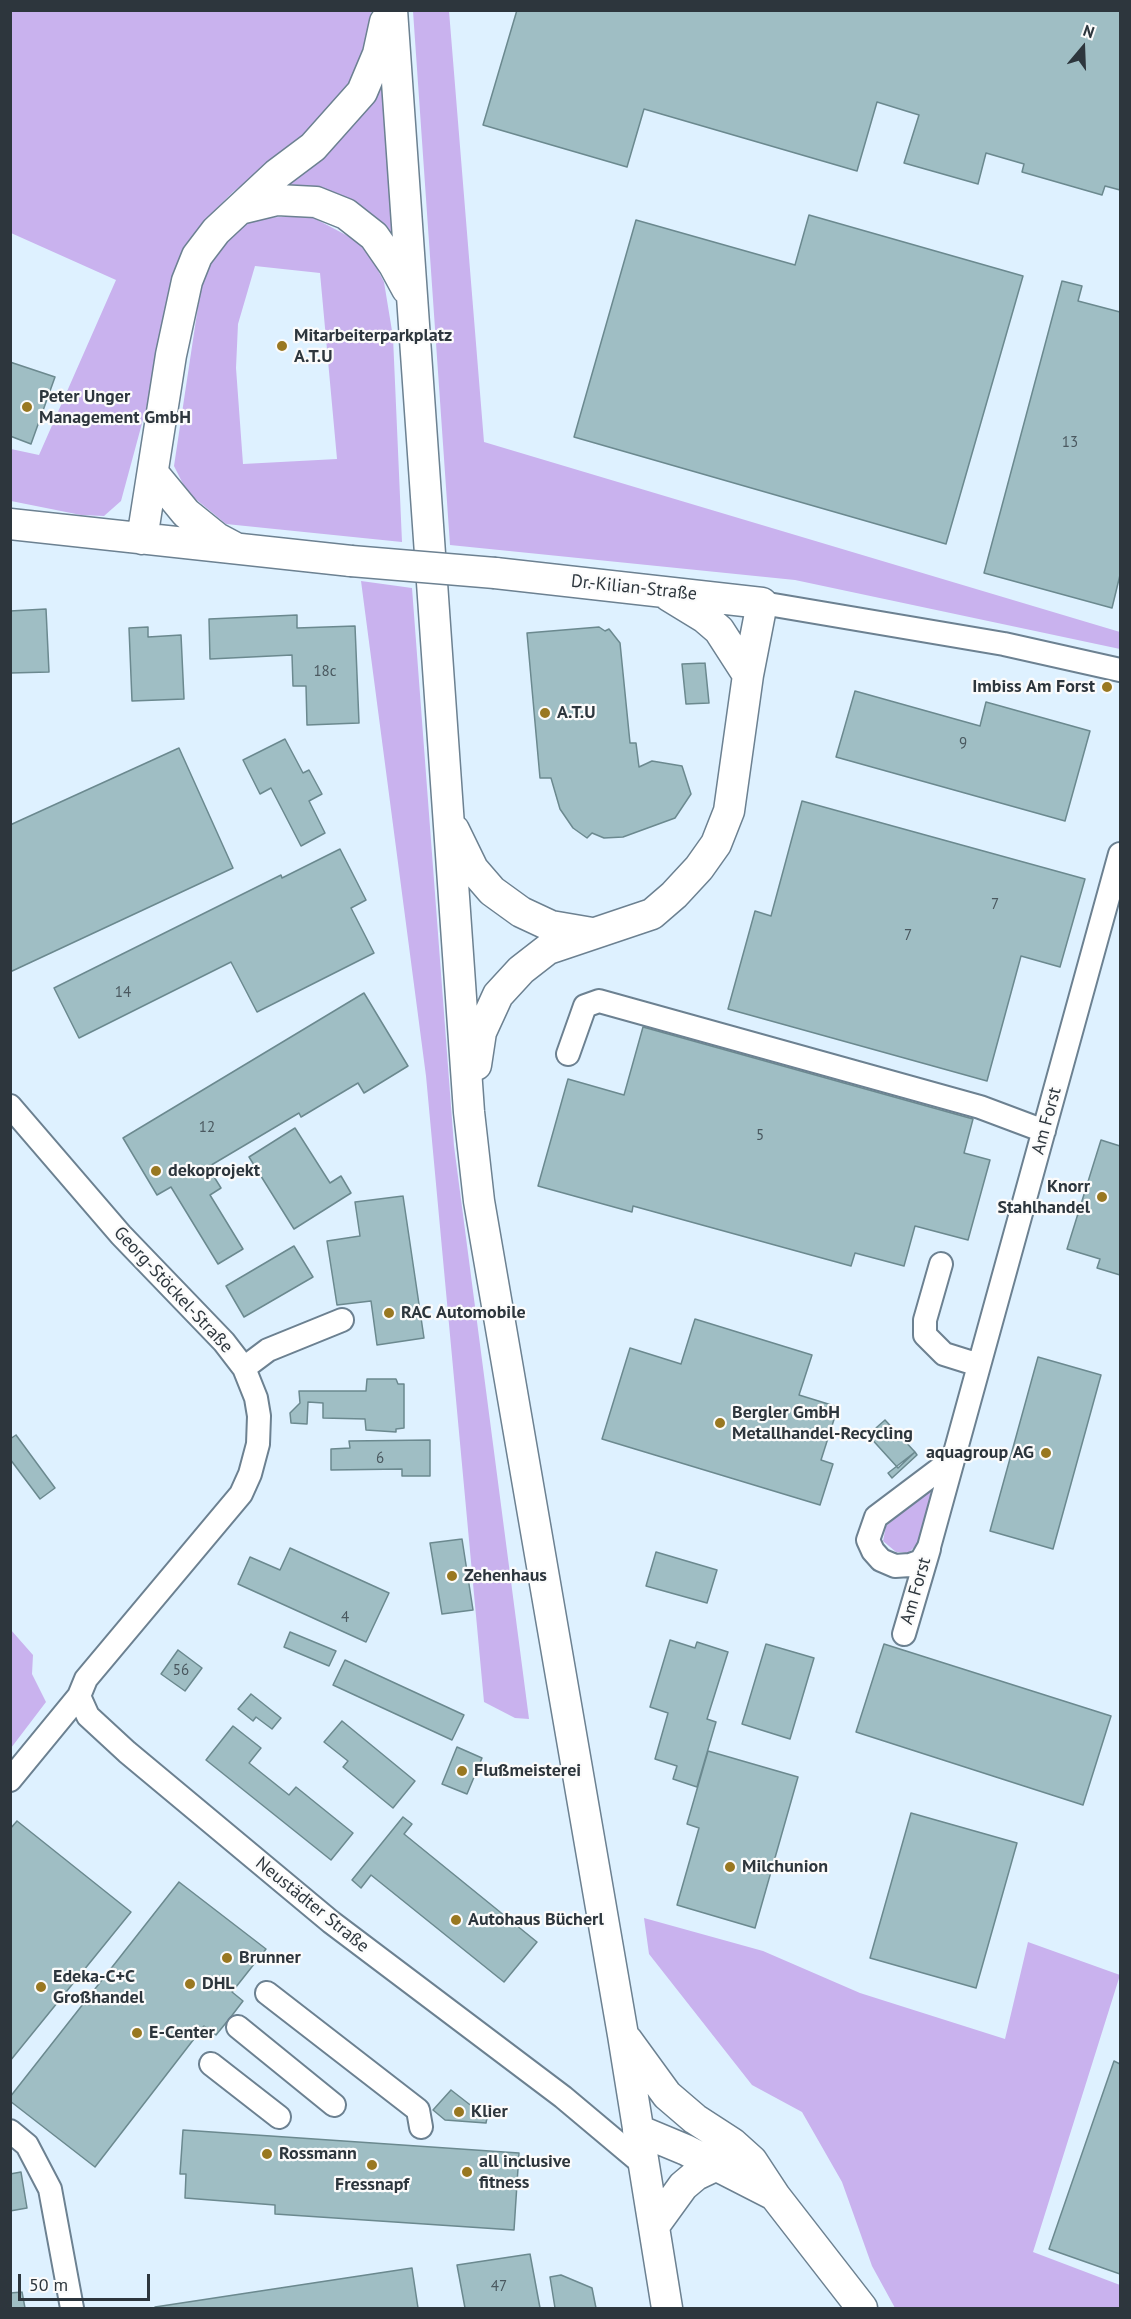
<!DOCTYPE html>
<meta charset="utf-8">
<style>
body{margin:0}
#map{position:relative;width:1131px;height:2319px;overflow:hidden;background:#def1ff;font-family:"PT Sans",sans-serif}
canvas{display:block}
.frame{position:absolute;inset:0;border:12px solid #2d363d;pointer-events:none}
.north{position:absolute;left:1053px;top:18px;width:60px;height:60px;-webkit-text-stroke:4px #fbfbfb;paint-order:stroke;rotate:19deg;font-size:16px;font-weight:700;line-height:24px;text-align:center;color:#2d363d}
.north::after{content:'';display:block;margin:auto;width:21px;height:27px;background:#2d363d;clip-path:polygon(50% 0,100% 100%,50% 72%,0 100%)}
.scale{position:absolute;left:18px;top:2274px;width:132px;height:27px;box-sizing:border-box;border:3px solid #2d363d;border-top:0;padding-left:8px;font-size:18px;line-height:21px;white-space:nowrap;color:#2d363d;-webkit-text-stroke:4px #fbfbfb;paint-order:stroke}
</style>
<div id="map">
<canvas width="1131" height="2319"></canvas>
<div class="frame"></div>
<div class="north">N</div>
<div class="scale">50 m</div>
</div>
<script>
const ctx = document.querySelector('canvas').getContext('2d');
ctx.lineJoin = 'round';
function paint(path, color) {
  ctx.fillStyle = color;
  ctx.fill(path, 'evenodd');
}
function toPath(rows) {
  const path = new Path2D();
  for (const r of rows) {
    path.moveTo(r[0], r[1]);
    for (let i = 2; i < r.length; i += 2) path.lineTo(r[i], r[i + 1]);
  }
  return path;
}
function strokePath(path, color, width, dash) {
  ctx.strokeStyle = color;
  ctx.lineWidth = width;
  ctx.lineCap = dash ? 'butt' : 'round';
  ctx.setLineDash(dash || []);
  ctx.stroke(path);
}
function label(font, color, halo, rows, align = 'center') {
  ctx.font = font + ' "PT Sans",sans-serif';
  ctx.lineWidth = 4.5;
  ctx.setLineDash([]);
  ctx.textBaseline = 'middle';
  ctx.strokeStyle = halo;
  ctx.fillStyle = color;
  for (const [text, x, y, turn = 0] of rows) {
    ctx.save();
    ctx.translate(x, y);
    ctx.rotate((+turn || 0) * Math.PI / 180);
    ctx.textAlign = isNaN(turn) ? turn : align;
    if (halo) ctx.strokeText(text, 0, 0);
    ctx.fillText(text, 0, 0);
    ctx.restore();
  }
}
paint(toPath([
 [11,11,371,11,369,56,350,85,308,135,233,192,203,222,183,258,174,305,121,501,104,516,81,515,11,501,11,449,39,455,116,280,11,233],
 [413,11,449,11,484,442,1120,632,1120,649,795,580,450,545],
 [385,71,397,250,275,189],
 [310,216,365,245,384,282,393,337,402,542,226,524,187,492,174,466,202,280,221,241,254,218],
 [255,266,320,273,337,459,243,464,236,368,238,324],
 [361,581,412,588,454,1146,529,1719,515,1718,484,1702,426,1076],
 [925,1493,931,1493,934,1498,918,1544,908,1553,896,1552,883,1541,886,1526],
 [11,1630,33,1655,32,1674,46,1702,11,1748],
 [644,1918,763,1951,860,1993,1005,2039,1028,1942,1120,1975,1033,2252,1120,2285,1120,2308,895,2308,872,2266,842,2182,802,2112,752,2085,649,1954]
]), '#c9b2ee');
const building = toPath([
 [517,10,1120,10,1120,190,1105,186,1102,195,1022,172,1024,164,986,153,978,184,904,163,919,115,877,102,857,171,644,109,627,167,483,125,517,10],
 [809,215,1023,276,946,544,574,437,636,220,795,265,809,215],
 [1062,281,1082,286,1078,301,1120,312,1120,575,1112,608,984,573,1062,281],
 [10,362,55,377,31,444,10,436,10,362],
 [46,609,49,672,10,673,10,611,46,609],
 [297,615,297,628,355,626,359,723,307,725,306,686,293,686,292,655,210,659,209,619,297,615],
 [148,627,148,637,181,635,184,699,132,701,129,628,148,627],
 [599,627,605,631,609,629,620,643,630,743,636,743,639,767,652,761,682,766,691,794,675,818,623,837,604,838,592,833,587,838,573,828,560,809,551,778,540,778,527,633,599,627],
 [705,663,709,703,686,704,682,664,705,663],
 [855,691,980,726,986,702,1090,731,1065,821,836,757,855,691],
 [285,739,303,773,309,770,322,794,309,801,325,833,301,846,271,788,260,794,243,760,285,739],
 [179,748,233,868,10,972,10,825,179,748],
 [802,801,1085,879,1060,967,1021,956,987,1081,728,1009,755,911,771,916,802,801],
 [340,849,366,900,351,908,374,953,257,1012,231,962,79,1038,54,988,281,875,282,878,340,849],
 [364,993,408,1066,364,1093,358,1083,301,1117,299,1113,208,1167,221,1188,210,1195,243,1249,218,1264,171,1187,157,1195,123,1138,364,993],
 [643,1027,973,1119,964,1153,990,1160,968,1240,915,1226,904,1266,855,1253,851,1266,633,1206,632,1212,538,1186,568,1079,624,1095,643,1027],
 [295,1128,330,1183,341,1176,351,1193,294,1229,249,1157,295,1128],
 [1101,1140,1120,1146,1120,1275,1097,1268,1100,1259,1067,1249,1101,1140],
 [403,1196,424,1338,377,1345,371,1301,337,1305,327,1241,360,1236,355,1202,403,1196],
 [294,1246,313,1277,244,1317,226,1286,294,1246],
 [695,1319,812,1355,799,1395,838,1407,821,1460,833,1464,820,1505,602,1439,630,1348,681,1364,695,1319],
 [1038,1357,1101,1375,1053,1549,990,1531,1038,1357],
 [367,1379,396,1379,398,1384,404,1384,404,1428,396,1429,396,1432,366,1430,365,1419,323,1418,323,1403,308,1402,307,1424,291,1423,290,1413,300,1403,299,1391,366,1391,367,1379],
 [885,1420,915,1452,898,1468,868,1435,885,1420],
 [16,1435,55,1488,40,1499,10,1459,10,1439,16,1435],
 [430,1440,430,1476,402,1476,402,1469,331,1470,331,1449,350,1448,349,1441,430,1440],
 [915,1452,917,1455,892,1478,888,1473,915,1452],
 [462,1539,473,1610,442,1614,430,1543,462,1539],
 [290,1548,389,1593,366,1642,238,1584,250,1557,280,1570,290,1548],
 [656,1552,717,1570,707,1603,646,1586,656,1552],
 [290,1632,336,1651,329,1666,284,1647,290,1632],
 [670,1640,695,1648,697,1642,728,1652,707,1719,716,1722,697,1787,673,1779,677,1766,655,1759,668,1713,650,1707,670,1640],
 [766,1644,814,1658,790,1739,742,1724,766,1644],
 [884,1644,1111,1716,1083,1805,856,1732,884,1644],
 [178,1650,202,1668,185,1691,161,1674,178,1650],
 [345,1660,464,1715,452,1740,333,1685,345,1660],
 [251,1694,281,1718,272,1729,256,1717,253,1721,238,1709,251,1694],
 [342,1721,415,1781,393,1808,343,1767,348,1761,324,1742,342,1721],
 [233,1726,261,1748,249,1763,289,1795,296,1787,353,1833,331,1860,206,1760,233,1726],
 [457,1747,482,1758,467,1794,442,1784,457,1747],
 [708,1751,798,1777,755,1928,677,1905,699,1828,687,1824,708,1751],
 [911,1813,1017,1843,976,1988,870,1958,911,1813],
 [403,1817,412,1824,404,1834,537,1942,504,1982,371,1875,361,1888,352,1880,403,1817],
 [17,1821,131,1912,10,2061,10,1829,17,1821],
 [179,1882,266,1949,232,1992,243,2001,230,2018,216,2035,204,2026,95,2167,10,2101,10,2097,179,1882],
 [1114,2061,1120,2064,1120,2274,1049,2249,1114,2061],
 [451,2090,487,2118,486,2123,445,2120,433,2110,451,2090],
 [183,2130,519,2153,514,2230,275,2214,275,2205,185,2198,186,2174,180,2174,183,2130],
 [21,2172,27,2208,10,2211,10,2174,21,2172],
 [530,2254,540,2308,465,2308,457,2265,530,2254],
 [412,2268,418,2308,156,2308,155,2307,412,2268],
 [561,2275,592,2288,596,2308,555,2308,550,2277,561,2275],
 [22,2292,25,2308,10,2308,10,2293,22,2292]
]);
paint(building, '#9fbec4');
strokePath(building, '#6b898f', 1.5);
const minor = toPath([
 [762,603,1004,644,1120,670],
 [568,1054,585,1006,599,1001,980,1107,1044,1131],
 [10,1106,121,1235,224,1342,244,1368,256,1398,259,1416,258,1444,250,1474,241,1494,86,1679,79,1696,10,1780],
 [941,1264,925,1320,925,1335,944,1354,979,1365],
 [244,1368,268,1350,342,1320],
 [953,1459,876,1517,868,1540,873,1551,881,1560,895,1566,910,1565,921,1561,929,1547,1120,854],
 [904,1634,929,1549],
 [79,1696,88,1716,127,1752,331,1922,563,2097,644,2165],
 [267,1993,418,2110,421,2127],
 [238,2027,334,2105],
 [211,2064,279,2117],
 [10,2131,27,2145,50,2189,72,2308]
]);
const major = toPath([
 [392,10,469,1112,479,1201,623,2035,667,2308],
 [240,209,277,200,316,202,346,214,374,236,394,265,407,289],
 [153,473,186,513,217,538,234,547],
 [10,524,351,561],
 [142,539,171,355,187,281,197,256,216,231,277,174,313,147,362,92,378,54,385,22],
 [669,596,705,618,719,630,748,675],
 [454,830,473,869,492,891,521,912,551,926,592,933],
 [476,1065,481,1032,498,995,521,970,548,949,652,914,674,895,699,868,716,844,729,811,748,675,762,603,495,573],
 [627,2040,667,2095,695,2119,732,2143,752,2161,775,2196,862,2308],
 [638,2130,686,2150,772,2194],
 [654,2226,683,2186,696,2175,717,2165]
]);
strokePath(minor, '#6c8191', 26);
strokePath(major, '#6c8191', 33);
strokePath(minor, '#fff', 22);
strokePath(major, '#fff', 30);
const majorBridge = toPath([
 [351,561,495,573]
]);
strokePath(majorBridge, '#6c8191', 33, []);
strokePath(majorBridge, '#fff', 30);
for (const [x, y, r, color] of [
 [282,346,6,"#997821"],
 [27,407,6,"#997821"],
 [1107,687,6,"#997821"],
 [545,713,6,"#997821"],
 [156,1171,6,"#997821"],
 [1102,1197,6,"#997821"],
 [389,1313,6,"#997821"],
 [720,1423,6,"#997821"],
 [1046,1453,6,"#997821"],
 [452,1576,6,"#997821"],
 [462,1771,6,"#997821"],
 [730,1867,6,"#997821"],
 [456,1920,6,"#997821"],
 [227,1958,6,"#997821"],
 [190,1984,6,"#997821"],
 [41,1987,6,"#997821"],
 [137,2033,6,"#997821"],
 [459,2112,6,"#997821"],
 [267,2154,6,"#997821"],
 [372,2165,6,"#997821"],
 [467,2172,6,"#997821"]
]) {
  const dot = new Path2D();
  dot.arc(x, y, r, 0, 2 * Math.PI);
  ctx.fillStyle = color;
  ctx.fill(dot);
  strokePath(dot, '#fbfbfb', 2);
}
label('15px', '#4a585f', null, [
 ["13",1070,443],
 ["18c",325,672],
 ["9",963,744],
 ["7",995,905],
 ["7",908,936],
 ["14",123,993],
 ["12",207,1128],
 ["5",760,1136],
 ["6",380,1459],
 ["4",345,1618],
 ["56",181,1671],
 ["47",499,2287]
]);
label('bold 18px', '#2d363d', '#fbfbfb', [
 ["Mitarbeiterparkplatz",294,336],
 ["A.T.U",294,357],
 ["Peter Unger",39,397],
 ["Management GmbH",39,418],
 ["Imbiss Am Forst",1095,687,"right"],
 ["A.T.U",557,713],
 ["dekoprojekt",168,1171],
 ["Knorr",1090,1187,"right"],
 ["Stahlhandel",1090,1208,"right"],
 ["RAC Automobile",401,1313],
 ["Bergler GmbH",732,1413],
 ["Metallhandel-Recycling",732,1434],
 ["aquagroup AG",1034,1453,"right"],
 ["Zehenhaus",464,1576],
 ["Flußmeisterei",474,1771],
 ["Milchunion",742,1867],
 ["Autohaus Bücherl",468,1920],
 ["Brunner",239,1958],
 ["Edeka-C+C",53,1977],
 ["Großhandel",53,1998],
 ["DHL",202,1984],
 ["E-Center",149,2033],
 ["Klier",471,2112],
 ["Rossmann",279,2154],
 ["all inclusive",479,2162],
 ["fitness",479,2183],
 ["Fressnapf",372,2185,"center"]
], 'left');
label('18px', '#2d363d', '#fbfbfb', [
 ["Dr.-Kilian-Straße",634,588,6],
 ["Am Forst",1047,1121,-75],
 ["Georg-Stöckel-Straße",173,1290,47],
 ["Am Forst",916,1591,-74],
 ["Neustädter Straße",312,1905,39]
]);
</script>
